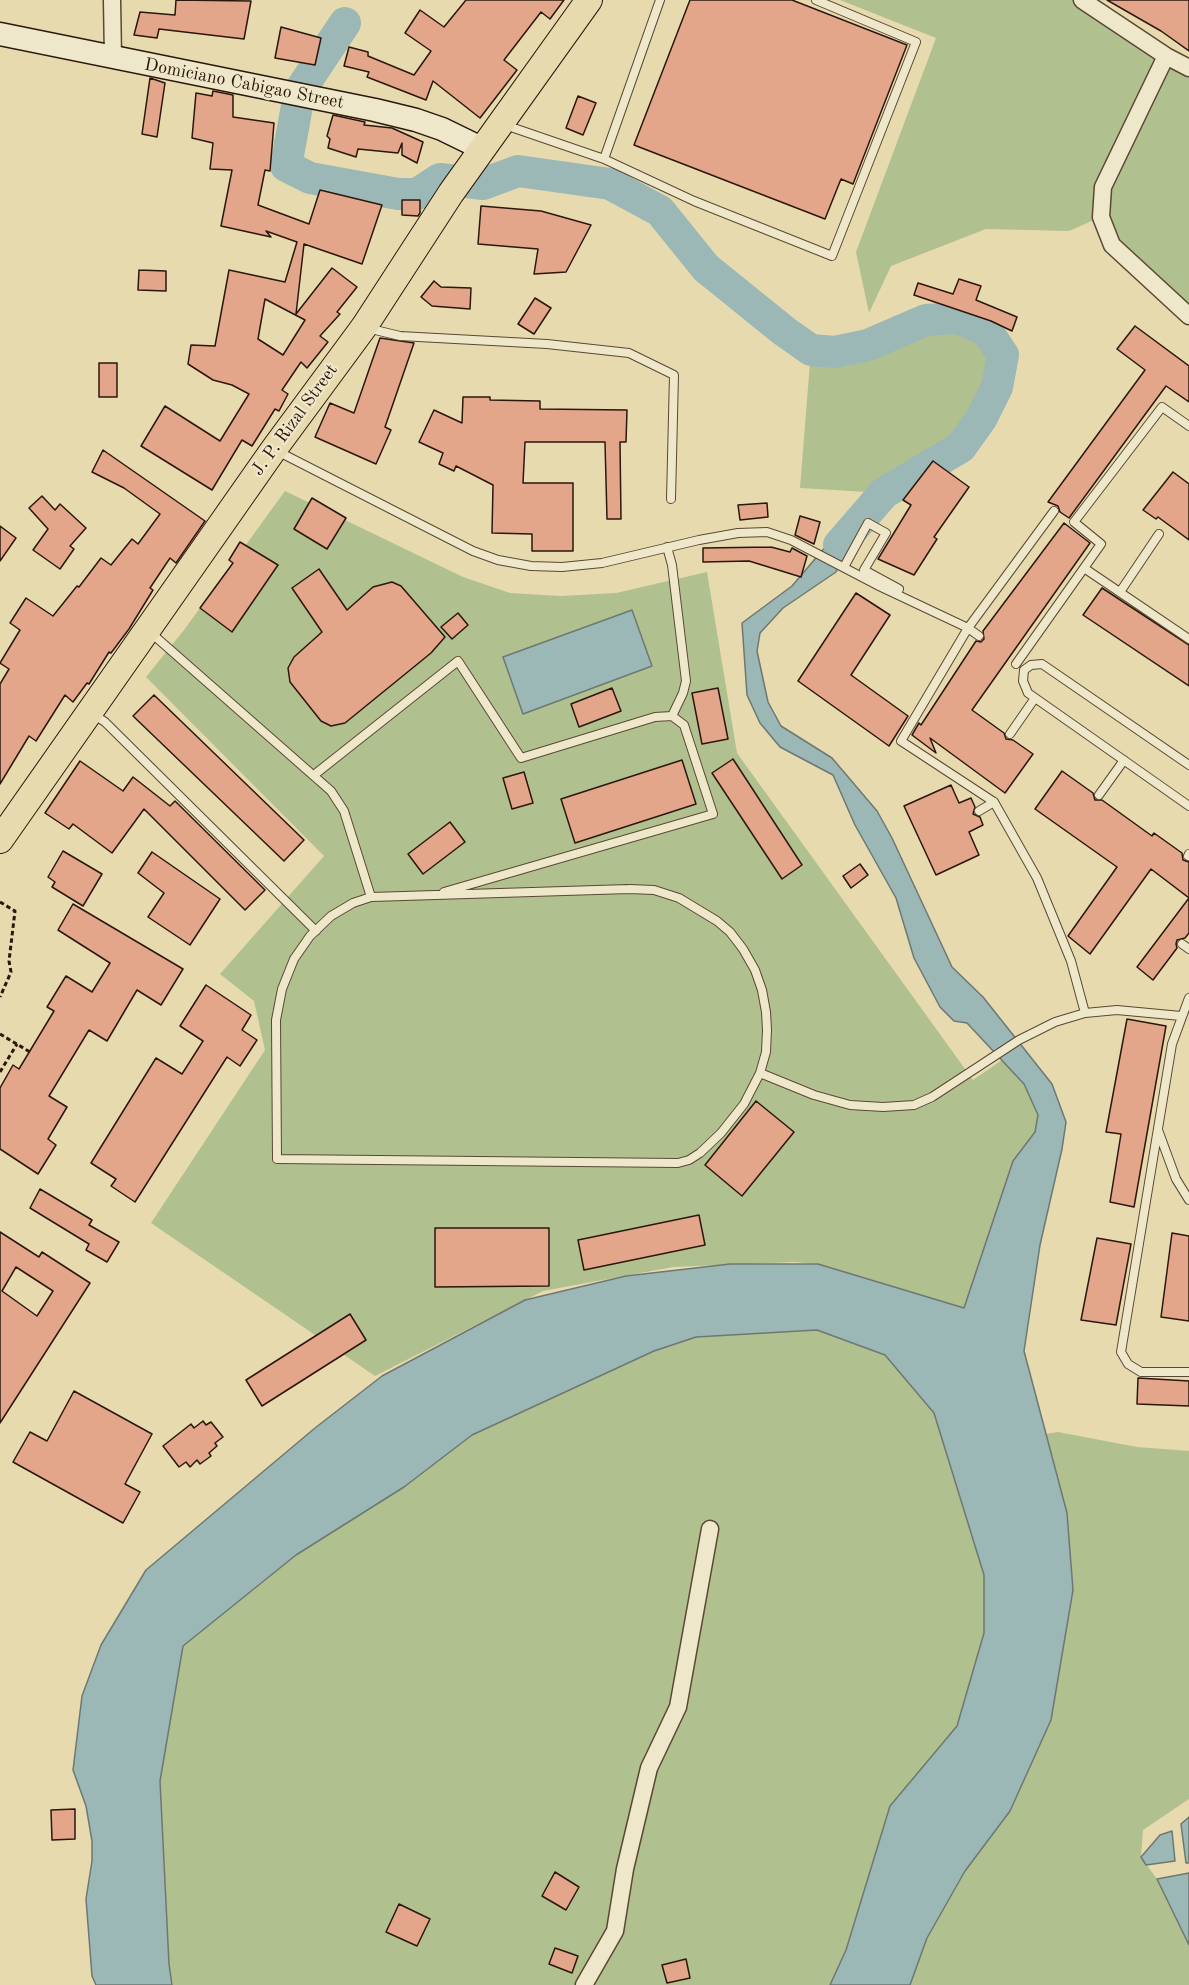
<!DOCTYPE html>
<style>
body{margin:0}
canvas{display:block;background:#e7daae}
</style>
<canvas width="1189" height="1985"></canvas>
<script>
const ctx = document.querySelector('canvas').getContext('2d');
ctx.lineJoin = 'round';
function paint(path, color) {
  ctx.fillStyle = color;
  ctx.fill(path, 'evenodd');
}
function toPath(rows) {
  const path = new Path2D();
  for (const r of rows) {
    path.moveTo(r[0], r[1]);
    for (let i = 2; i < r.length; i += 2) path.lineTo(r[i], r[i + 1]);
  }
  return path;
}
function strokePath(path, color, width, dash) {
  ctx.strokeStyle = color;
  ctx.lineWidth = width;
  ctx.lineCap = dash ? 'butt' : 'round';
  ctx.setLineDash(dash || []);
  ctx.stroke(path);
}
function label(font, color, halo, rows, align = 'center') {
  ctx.font = font + ' "Old Standard TT",serif';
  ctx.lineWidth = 4.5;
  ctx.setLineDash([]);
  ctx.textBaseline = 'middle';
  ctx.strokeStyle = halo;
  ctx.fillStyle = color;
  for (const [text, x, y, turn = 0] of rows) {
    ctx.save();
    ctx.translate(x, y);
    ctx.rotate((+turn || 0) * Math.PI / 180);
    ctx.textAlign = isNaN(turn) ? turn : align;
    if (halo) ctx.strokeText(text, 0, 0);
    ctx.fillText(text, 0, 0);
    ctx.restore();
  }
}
paint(toPath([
 [840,0,1082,0,1166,56,1103,187,1101,217,1069,231,986,229,891,266,869,313,856,252,936,38],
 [1174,59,1189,67,1189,309,1120,246,1110,218,1112,188],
 [958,318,987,331,1003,355,997,387,981,419,961,447,884,493,800,488,811,350,835,352,867,345,926,320],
 [285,491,463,577,510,593,561,596,616,593,707,572,737,753,973,1080,1002,1060,1024,1084,1038,1115,1035,1132,1013,1161,964,1308,818,1264,795,1262,673,1267,543,1291,375,1376,151,1223,265,1050,254,1001,220,974,324,856,146,677,184,630],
 [817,1330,885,1355,934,1413,984,1575,984,1633,957,1726,890,1806,846,1950,830,1985,172,1985,169,1964,160,1781,182,1646,296,1555,404,1487,472,1435,654,1351,696,1337],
 [1058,1432,1137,1447,1189,1451,1189,1799,1143,1830,1141,1857,1157,1879,1189,1945,1189,1985,910,1985,927,1938,965,1871,1010,1811,1051,1720,1073,1590,1067,1513,1046,1434]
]), '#b0c18f');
const water = toPath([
 [868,514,849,542,836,572,783,608,760,633,757,651,768,702,781,726,832,758,877,811,892,838,952,967,983,997,1052,1084,1066,1122,1062,1149,1040,1245,1024,1351,1067,1513,1073,1590,1051,1720,1010,1811,965,1871,927,1938,910,1985,830,1985,846,1950,890,1806,957,1726,984,1633,984,1575,934,1413,885,1355,817,1330,696,1337,654,1351,472,1435,404,1487,296,1555,183,1646,160,1781,169,1964,172,1985,96,1985,92,1976,86,1899,92,1861,92,1841,86,1806,73,1770,82,1696,101,1645,146,1570,315,1428,382,1376,525,1300,626,1276,730,1264,818,1264,964,1308,1013,1161,1035,1132,1038,1115,1024,1084,967,1023,954,1021,940,1007,914,958,896,898,855,825,833,775,780,747,760,723,747,695,742,623,792,586,838,532,868,514],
 [632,610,652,666,523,714,503,657,632,610],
 [1189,1817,1189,1863,1186,1863,1181,1824,1189,1817],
 [1172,1831,1175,1861,1146,1865,1141,1857,1160,1835,1172,1831],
 [1189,1873,1189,1945,1157,1879,1189,1873]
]);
paint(water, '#9bb8b6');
strokePath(water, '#6e7872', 1.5);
strokePath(toPath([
 [301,89,345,23],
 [297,106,286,166,310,178,398,194,417,194,440,179,483,184,518,171,610,184,660,211,706,268,784,331,811,350,835,352,868,345,926,320,958,318,987,331,1003,355,997,387,981,419,961,447,884,493,839,545]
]), '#9bb8b6', 32);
const building = toPath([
 [176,0,251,1,244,39,159,29,157,38,134,35,140,12,175,15,176,0],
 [466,0,564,0,550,19,541,12,504,60,517,70,480,118,433,81,426,100,367,77,369,72,344,66,349,47,368,52,368,56,414,75,431,51,405,33,420,10,444,27,466,0],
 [690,0,792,0,907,45,853,184,841,179,825,219,634,145,690,0],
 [1107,0,1189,0,1189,51,1161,31,1107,0],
 [281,27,321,38,315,65,275,58,281,27],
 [150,78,165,83,157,137,142,134,150,78],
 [213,91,233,95,233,117,274,123,270,171,265,170,258,205,309,224,320,190,382,205,362,264,304,244,296,314,332,268,357,287,337,312,340,314,320,336,328,342,307,368,301,362,282,390,288,394,279,411,275,409,252,446,242,440,212,490,141,446,165,406,220,441,249,394,232,385,213,380,188,364,191,345,215,346,229,270,285,282,297,242,266,231,271,237,221,226,232,170,210,169,213,143,192,138,196,93,212,96,213,91],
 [265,299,305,320,283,355,258,339,265,299],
 [578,96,596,103,583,135,566,128,578,96],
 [333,115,365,122,364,125,392,128,423,142,417,163,402,155,402,143,398,153,358,149,356,157,328,148,330,139,327,136,333,115],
 [402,200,420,200,420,213,418,216,402,215,402,200],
 [481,206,541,211,591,225,566,272,534,274,538,249,478,244,481,206],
 [139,270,166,271,166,291,138,290,139,270],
 [959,279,981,286,976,300,1017,317,1012,331,991,321,914,295,918,283,953,294,959,279],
 [434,281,441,287,471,288,470,309,432,306,421,297,434,281],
 [535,298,551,308,534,334,518,324,535,298],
 [1135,326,1189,366,1189,402,1166,386,1069,518,1060,512,1058,506,1048,502,1145,370,1117,349,1135,326],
 [380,338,414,343,385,427,391,430,376,464,315,437,330,403,354,413,380,338],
 [99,363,117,363,117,397,99,397,99,363],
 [463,397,490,397,490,400,540,401,540,409,627,410,626,442,620,442,621,519,607,519,605,442,525,442,523,483,573,483,573,551,532,551,532,534,492,533,493,485,456,466,454,471,439,464,443,453,419,442,434,410,462,423,463,397],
 [103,450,205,521,176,563,170,558,150,588,153,590,129,629,111,653,109,652,89,684,87,683,73,702,65,695,36,741,29,736,0,784,0,684,9,669,0,663,20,630,10,623,26,598,53,616,77,586,79,587,101,558,111,565,132,539,138,544,160,514,124,488,92,472,103,450],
 [933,461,969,487,934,537,937,539,914,575,878,559,911,505,903,500,933,461],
 [1173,472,1189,484,1189,540,1158,517,1156,519,1143,510,1173,472],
 [42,496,55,510,60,504,86,528,70,546,74,549,60,569,33,550,48,529,29,508,42,496],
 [312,498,346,518,327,549,294,529,312,498],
 [767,503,768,517,740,520,738,505,767,503],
 [800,516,820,522,814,544,795,535,800,516],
 [1064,523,1090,543,972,710,1004,733,1006,739,1013,740,1033,754,1005,793,930,738,936,753,912,735,919,723,921,725,976,641,981,642,984,639,983,631,1064,523],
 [0,526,16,538,0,561,0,526],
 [240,542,278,565,232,632,200,608,233,563,229,560,240,542],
 [771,547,790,552,792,548,807,556,801,577,749,561,703,562,703,548,771,547],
 [319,569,347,610,373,587,392,582,401,586,445,637,431,653,345,723,331,726,321,721,290,682,288,668,294,657,322,632,292,588,319,569],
 [1102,588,1189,645,1189,686,1083,615,1102,588],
 [856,593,890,615,851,675,908,716,889,746,798,681,856,593],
 [458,613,468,625,452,639,441,627,458,613],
 [612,688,621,711,579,727,571,704,612,688],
 [718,688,728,739,702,744,692,693,718,688],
 [154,695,304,840,284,861,133,716,154,695],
 [733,759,802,865,782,879,712,773,733,759],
 [682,760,696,804,575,843,561,799,682,760],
 [80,761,123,791,133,777,170,806,175,801,265,890,245,910,144,809,112,853,73,824,69,829,45,813,80,761],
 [1062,771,1093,793,1095,800,1102,800,1152,836,1154,833,1182,853,1183,860,1189,862,1189,898,1151,869,1090,954,1068,936,1117,867,1035,809,1062,771],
 [524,772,533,803,512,809,503,778,524,772],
 [951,785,959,803,971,798,975,807,973,814,980,817,983,825,969,832,979,855,936,875,904,806,951,785],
 [450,822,465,842,423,874,408,854,450,822],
 [63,851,102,874,83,906,52,887,55,882,48,877,63,851],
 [152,852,220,899,190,945,148,917,164,893,138,873,152,852],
 [860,864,868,875,851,888,843,876,860,864],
 [1189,898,1189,933,1185,938,1177,940,1176,944,1177,948,1153,980,1137,967,1189,898],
 [73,904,183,969,161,1005,137,990,107,1041,89,1030,49,1096,67,1107,48,1139,56,1145,38,1174,0,1149,0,1088,13,1065,19,1069,54,1011,47,1007,66,976,92,992,110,963,58,930,73,904],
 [206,985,251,1015,242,1030,257,1040,240,1066,227,1057,135,1202,111,1186,116,1179,91,1163,156,1058,182,1074,203,1041,180,1026,206,985],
 [1127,1019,1166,1026,1134,1207,1110,1202,1121,1134,1106,1132,1127,1019],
 [756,1101,794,1132,742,1196,705,1165,756,1101],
 [40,1189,92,1220,89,1225,119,1242,107,1262,86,1250,89,1244,30,1208,40,1189],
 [699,1215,705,1245,584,1270,578,1240,699,1215],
 [435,1228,549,1228,549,1286,435,1287,435,1228],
 [0,1232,39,1257,42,1252,90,1283,0,1423,0,1232],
 [16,1267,53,1291,37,1316,2,1291,16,1267],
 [1172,1233,1189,1236,1189,1321,1161,1317,1172,1233],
 [1097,1238,1131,1244,1116,1325,1081,1320,1097,1238],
 [350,1314,366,1340,262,1406,246,1380,350,1314],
 [1138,1378,1189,1381,1189,1406,1137,1404,1138,1378],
 [74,1391,152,1434,125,1484,140,1492,123,1523,13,1462,30,1432,47,1441,74,1391],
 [203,1421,206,1425,211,1422,223,1437,215,1443,217,1446,209,1453,211,1456,200,1464,197,1460,190,1467,186,1462,179,1467,163,1446,191,1424,194,1428,203,1421],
 [75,1809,75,1839,52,1840,51,1810,75,1809],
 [555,1872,579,1887,566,1910,542,1896,555,1872],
 [399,1904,430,1919,417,1946,386,1932,399,1904],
 [555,1948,578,1956,572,1973,549,1964,555,1948],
 [686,1959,690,1978,667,1983,662,1965,686,1959]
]);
paint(building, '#e3a68a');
strokePath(building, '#2b170c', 1.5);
const lane = toPath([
 [505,125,604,159,694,201,832,256,916,42,816,0],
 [604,159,660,0],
 [367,328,400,336,547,344,629,353,674,375,671,499],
 [277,451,473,551,498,560,531,566,562,567,602,563,699,540,738,533,767,532,791,540,881,587,968,628,979,636],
 [1054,511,968,628,901,741,994,802,1037,878,1071,961,1085,1013],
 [667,547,672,565,686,681,683,693,672,716],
 [844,567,868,523,886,533,864,570,899,589,897,594],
 [1084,568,1189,639],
 [1120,592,1159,534],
 [150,632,331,791,344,811,371,897],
 [1016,664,1101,544,1074,522,1162,407,1189,426],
 [93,714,105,722,316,931],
 [1010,734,1035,698],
 [1189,765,1042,664,1031,665,1024,670,1023,681,1028,693,1189,806],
 [314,775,458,661,521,758,655,717,672,716,684,725,713,814,444,892],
 [1099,795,1124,760],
 [979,811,994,802],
 [1188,856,1189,854],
 [629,889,654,890,679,898,717,921,730,932,743,949,755,970,762,990,766,1012,767,1030,766,1052,760,1073,744,1104,721,1133,700,1153,689,1160,678,1163,277,1159,276,1020,282,989,294,959,310,936,331,916,353,903,371,897,629,889],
 [1182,944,1189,949],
 [1189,998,1172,1044,1121,1352,1128,1364,1141,1372,1189,1372],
 [760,1073,814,1095,850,1105,883,1107,914,1105,932,1097,1019,1040,1055,1022,1085,1013,1117,1010,1181,1016],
 [1158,1130,1176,1179,1189,1200]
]);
const street = toPath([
 [112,0,113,57],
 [1082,0,1166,56,1189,68],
 [1166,56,1103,187,1101,217,1112,245,1189,316],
 [584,1985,615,1931,625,1869,649,1768,678,1707,710,1529]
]);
const secondary = toPath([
 [0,34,375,110,416,120,442,129,483,149]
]);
const primary = toPath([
 [0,840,274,449,364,327,451,193,589,0]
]);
strokePath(lane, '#5a4834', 10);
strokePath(street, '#5a4834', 19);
strokePath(secondary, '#2b170c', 25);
strokePath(primary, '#2b170c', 28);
strokePath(toPath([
 [0,902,15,911,9,961,11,972,0,997],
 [0,1034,30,1052],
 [0,1072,17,1044]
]), '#2b170c', 3, [4.5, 3]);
strokePath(lane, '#efe7ca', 8);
strokePath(street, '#efe7ca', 16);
strokePath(secondary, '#efe7ca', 22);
strokePath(primary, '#e7daae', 26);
label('18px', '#2b170c', '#efe7ca', [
 ["Domiciano Cabigao Street",244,84,11],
 ["J. P. Rizal Street",295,420,-54]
]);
</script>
